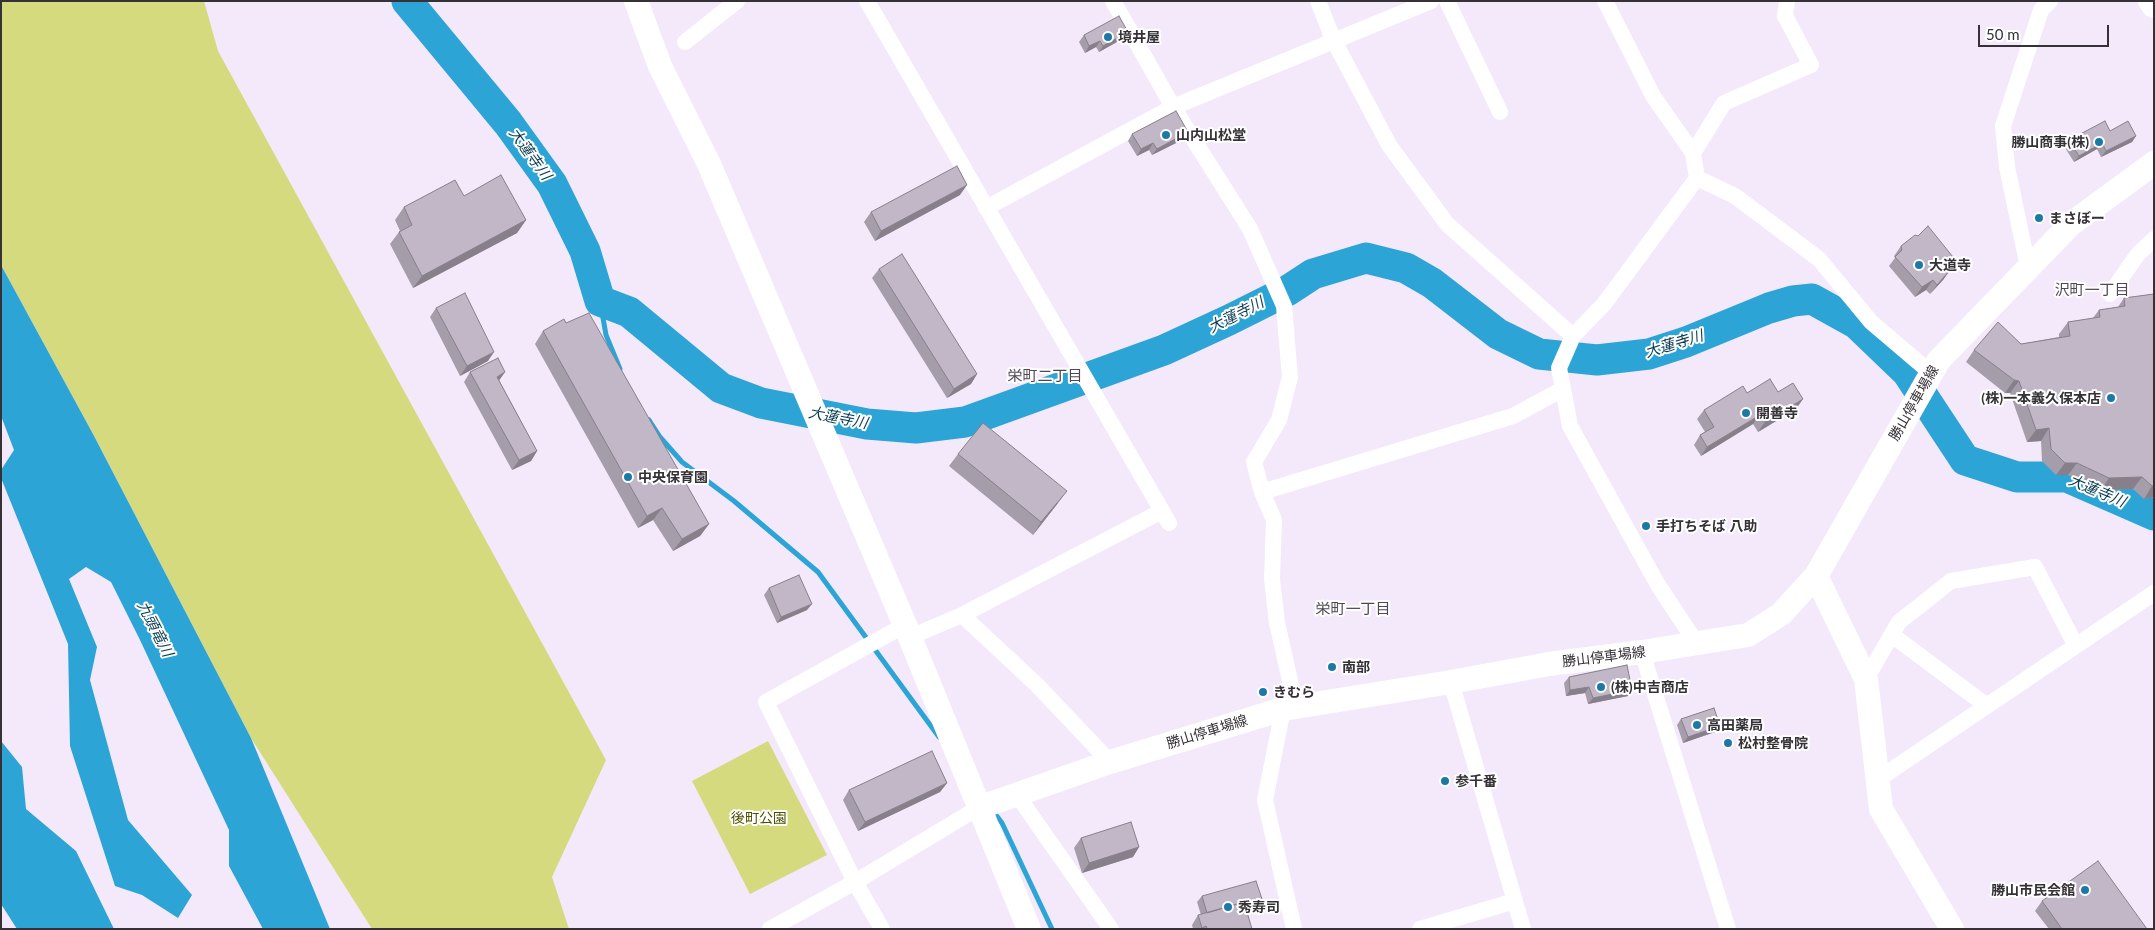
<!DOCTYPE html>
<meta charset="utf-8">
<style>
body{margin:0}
#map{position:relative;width:2155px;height:930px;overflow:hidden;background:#f4e9fa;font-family:Lato,sans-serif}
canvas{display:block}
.frame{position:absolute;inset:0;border:2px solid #353137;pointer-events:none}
.scale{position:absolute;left:1978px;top:25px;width:131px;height:22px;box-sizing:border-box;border:2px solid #353137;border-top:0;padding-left:6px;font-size:15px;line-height:18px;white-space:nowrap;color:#353137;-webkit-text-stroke:4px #fff;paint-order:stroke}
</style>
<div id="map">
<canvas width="2155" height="930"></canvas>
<div class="frame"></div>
<div class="scale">50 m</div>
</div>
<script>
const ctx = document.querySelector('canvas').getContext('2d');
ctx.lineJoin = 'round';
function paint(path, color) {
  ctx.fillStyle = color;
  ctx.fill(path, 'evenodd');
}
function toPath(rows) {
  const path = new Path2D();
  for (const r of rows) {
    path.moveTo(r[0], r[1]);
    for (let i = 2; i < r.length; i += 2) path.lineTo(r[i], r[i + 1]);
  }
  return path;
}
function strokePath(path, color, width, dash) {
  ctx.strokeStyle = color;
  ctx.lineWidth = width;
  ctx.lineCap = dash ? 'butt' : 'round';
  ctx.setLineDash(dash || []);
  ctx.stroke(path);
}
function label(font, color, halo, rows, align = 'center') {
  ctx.font = font + ' Lato,"Noto Sans JP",sans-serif';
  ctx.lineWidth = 4;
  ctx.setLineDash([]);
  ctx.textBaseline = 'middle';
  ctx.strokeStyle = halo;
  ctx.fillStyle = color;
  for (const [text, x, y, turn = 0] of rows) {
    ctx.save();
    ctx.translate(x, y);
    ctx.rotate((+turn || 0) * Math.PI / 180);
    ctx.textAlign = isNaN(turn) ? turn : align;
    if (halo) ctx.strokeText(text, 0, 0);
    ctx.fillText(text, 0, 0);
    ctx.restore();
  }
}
paint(toPath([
 [1,1,204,1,218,51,606,760,552,877,569,929,372,929,251,738,93,434,1,265],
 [768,741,827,855,750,894,692,781]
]), '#d5da7e');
paint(toPath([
 [1,265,93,434,251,738,330,929,263,929,229,866,229,830,140,640,111,582,86,567,69,579,97,647,90,680,128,820,192,895,178,918,142,895,115,886,70,746,68,644,1,478,1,470,14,450,1,416],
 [1,741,22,767,26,809,76,851,114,929,17,929,1,904]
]), '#2da4d6');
strokePath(toPath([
 [600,301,606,335,620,369],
 [649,420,660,437,682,462,734,501,818,572,939,737],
 [993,811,1002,823,1052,929]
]), '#2da4d6', 5);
strokePath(toPath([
 [407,1,508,123,552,184,585,251,600,301,629,312,721,388,761,403,867,424,916,428,965,422,1164,350,1229,320,1287,291,1313,274,1366,258,1406,268,1432,283,1498,334,1539,354,1597,360,1649,354,1686,342,1769,308,1793,301,1812,299,1857,324,1907,372,1965,460,2017,477,2067,477,2154,515]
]), '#2da4d6', 31);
strokePath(toPath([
 [867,1,1169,523],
 [1113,1,1173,107,1250,229,1284,306,1290,377,1279,420,1254,462,1262,492,1274,520,1272,579,1277,623,1291,685,1283,709,1265,800,1294,929],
 [1318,1,1333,39,1389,145,1447,224,1573,336],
 [1447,1,1500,112],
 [1605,1,1653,96,1693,153,1697,178,1604,304,1573,336,1559,368,1570,426,1658,585,1697,644],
 [685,42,737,1],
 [1693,153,1724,103,1811,65,1785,16,1787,1],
 [1697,178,1735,196,1819,259,1871,322,1931,373],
 [986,208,1173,107,1431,1],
 [2028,267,2007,167,2003,126,2041,10,2050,1],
 [2110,294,2138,254,2154,239],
 [1262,492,1513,416,1563,389],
 [1892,635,1987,706],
 [910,637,962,615],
 [1642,652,1728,929],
 [1866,679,1899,622,1951,581,2035,567,2076,646],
 [1451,682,1523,929],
 [1110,762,1037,685,962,615,1162,511],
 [1877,780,2154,593],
 [1017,795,1111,929],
 [770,929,855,882,978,808],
 [882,929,855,882,766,702,905,625],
 [1420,929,1515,901]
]), '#fff', 16);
strokePath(toPath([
 [636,1,660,66,709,164,905,625,1029,929],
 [1816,576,1866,679,1881,809,1952,929],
 [978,808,1110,762,1283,709,1451,682,1549,664,1642,652,1748,635,1781,614,1816,576,1939,360,2071,224,2154,163]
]), '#fff', 24);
strokePath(toPath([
 [2151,1,2154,5]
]), '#fff', 26);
paint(toPath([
 [1128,32,1124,38,1099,52,1096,47,1085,53,1079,42,1084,35],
 [2110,131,2136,136,2132,142,2101,157,2097,149,2074,162,2064,146,2069,140],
 [1188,132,1184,139,1152,155,1149,150,1137,156,1128,141,1132,134],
 [960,195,875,241,864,222,871,212],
 [464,196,526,220,517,233,413,288,390,244,399,232,400,231,395,220,404,207],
 [1901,246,1947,266,1950,270,1943,280,1930,294,1926,290,1915,297,1889,266,1895,258,1894,256],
 [879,269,977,374,971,384,947,398,872,278],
 [2154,294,2154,497,2144,499,2133,489,2101,490,2068,475,2056,475,2042,461,2041,441,2027,442,2010,393,2005,393,1966,362,1974,350,2021,344,2059,337,2059,334,2068,322,2093,318,2099,310,2118,307,2124,298],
 [436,308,488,361,460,376,430,317],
 [566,323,709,524,700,536,673,551,653,520,638,528,535,344,543,331],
 [470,372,505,372,499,380,537,451,531,461,512,470,464,382],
 [1778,392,1796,409,1758,432,1753,424,1701,456,1694,445,1700,435,1705,432,1697,419,1704,410,1747,393],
 [958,454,1058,503,1033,535,949,466],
 [769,588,807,610,777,623,764,595],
 [1569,677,1628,696,1588,704,1585,693,1566,696,1564,683],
 [1681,719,1720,726,1715,732,1683,743,1677,725],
 [947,783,940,792,858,831,843,800,849,790],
 [1081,838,1139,847,1133,857,1082,873,1074,848],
 [1202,896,1262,899,1257,906,1246,909,1252,929,1193,929,1192,925,1198,915,1201,915,1197,902],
 [2042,901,2147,929,2049,929,2035,911]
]), '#a69dab');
paint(toPath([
 [1128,32,1124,38,1099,52,1103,46],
 [1100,41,1096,47,1085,53,1089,46],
 [1188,132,1184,139,1152,155,1157,149],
 [2136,136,2132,142,2101,157,2106,151],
 [1153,143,1149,150,1137,156,1141,149],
 [2102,143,2097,149,2074,162,2079,156],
 [967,185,960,195,875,241,881,231],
 [526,220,517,233,413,288,422,276],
 [1950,270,1943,280,1930,294,1937,285],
 [1933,280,1926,290,1915,297,1922,287],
 [494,352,488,361,460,376,467,366],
 [505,372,498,382,497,377],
 [977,374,971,384,947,398,954,389],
 [2014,380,2019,381,2010,393,2005,393],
 [1803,399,1796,409,1758,432,1765,422],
 [1760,415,1753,424,1701,456,1707,447],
 [2049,428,2041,441,2027,442,2036,430],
 [537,451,531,461,512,470,519,460],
 [2065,463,2077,463,2068,475,2056,475],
 [2142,477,2133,489,2101,490,2109,478],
 [2152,486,2154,486,2154,497,2144,499],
 [1067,491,1058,503,1033,535,1041,522],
 [662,508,653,520,638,528,647,516],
 [709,524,700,536,673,551,682,539],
 [812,604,807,610,777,623,781,617],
 [1589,687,1585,693,1566,696,1570,690],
 [1632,690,1628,696,1588,704,1593,698],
 [1720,726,1715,732,1683,743,1688,737],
 [947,783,940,792,858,831,865,822],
 [1139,847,1133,857,1082,873,1089,863],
 [1262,899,1257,906,1203,921,1207,915]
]), '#87808b');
const building = toPath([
 [1119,16,1128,32,1103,46,1100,41,1089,46,1084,35,1119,16],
 [1176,111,1188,132,1157,149,1153,143,1141,149,1132,134,1176,111],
 [2105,121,2110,131,2128,121,2136,136,2106,151,2102,143,2079,156,2069,140,2105,121],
 [957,166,967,185,881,231,871,212,957,166],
 [501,175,526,220,422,276,399,232,412,225,404,207,455,180,464,196,501,175],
 [1928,226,1953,257,1947,265,1950,270,1937,285,1933,280,1922,287,1895,257,1902,250,1901,246,1915,235,1918,236,1928,226],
 [902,254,977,374,954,389,879,269,902,254],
 [465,293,494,352,467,366,436,308,465,293],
 [2154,294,2154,486,2152,486,2142,477,2109,478,2077,463,2065,463,2051,449,2049,428,2036,430,2019,381,2014,380,1974,350,1998,322,2021,344,2070,336,2068,322,2100,317,2099,310,2125,306,2124,298,2154,294],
 [589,313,709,524,682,539,662,508,647,516,543,331,564,319,566,323,589,313],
 [498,358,505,372,497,377,537,451,519,460,470,372,498,358],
 [1770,379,1778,392,1793,383,1803,399,1765,422,1760,415,1707,447,1700,435,1714,427,1704,410,1743,386,1747,393,1770,379],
 [983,423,1067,491,1041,522,958,454,983,423],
 [799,575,812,604,781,617,769,588,799,575],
 [1627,665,1632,690,1593,698,1589,687,1570,690,1569,677,1627,665],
 [1714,708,1720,726,1688,737,1681,719,1714,708],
 [932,751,947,783,865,822,849,790,932,751],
 [1131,822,1139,847,1089,863,1081,838,1131,822],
 [2098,861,2147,929,2062,929,2042,901,2098,861],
 [1256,881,1262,899,1245,904,1244,902,1207,913,1202,896,1256,881],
 [1244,902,1252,929,1206,929,1207,928,1206,926,1202,928,1198,915,1244,902]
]);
paint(building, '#c1b7c7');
strokePath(building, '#87808b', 1);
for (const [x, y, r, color] of [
 [1108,37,5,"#1c79a7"],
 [1166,135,5,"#1c79a7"],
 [2099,142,5,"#1c79a7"],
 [2039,218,5,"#1c79a7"],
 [1919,265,5,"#1c79a7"],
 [2111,398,5,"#1c79a7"],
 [1746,413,5,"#1c79a7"],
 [628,477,5,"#1c79a7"],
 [1646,526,5,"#1c79a7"],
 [1332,667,5,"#1c79a7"],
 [1601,687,5,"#1c79a7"],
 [1263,692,5,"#1c79a7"],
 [1697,725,5,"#1c79a7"],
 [1728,743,5,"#1c79a7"],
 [1445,781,5,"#1c79a7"],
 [2085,890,5,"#1c79a7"],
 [1228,907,5,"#1c79a7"]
]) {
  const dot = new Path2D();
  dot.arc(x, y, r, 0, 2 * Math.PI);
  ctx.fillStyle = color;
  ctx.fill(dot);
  strokePath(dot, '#fff', 2);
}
label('bold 14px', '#353137', '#fff', [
 ["境井屋",1118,37],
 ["山内山松堂",1176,135],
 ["勝山商事(株)",2089,142,"right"],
 ["まさぼー",2049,218],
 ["大道寺",1929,265],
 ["(株)一本義久保本店",2101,398,"right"],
 ["開善寺",1756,413],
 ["中央保育園",638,477],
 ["手打ちそば 八助",1656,526],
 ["南部",1342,667],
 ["(株)中吉商店",1611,687],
 ["きむら",1273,692],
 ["高田薬局",1707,725],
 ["松村整骨院",1738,743],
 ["参千番",1455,781],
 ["勝山市民会館",2075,890,"right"],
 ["秀寿司",1238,907]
], 'left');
label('14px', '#353137', '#fff', [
 ["勝山停車場線",1914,403,-60],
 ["勝山停車場線",1604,657,-7],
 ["勝山停車場線",1207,732,-17]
]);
label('14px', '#4e4f00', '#fff', [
 ["後町公園",759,818]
]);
label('italic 15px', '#0b3d52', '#fff', [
 ["大蓮寺川",530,154,54],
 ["大蓮寺川",1236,315,-27],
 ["大蓮寺川",1674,344,-17],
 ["大蓮寺川",838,418,11],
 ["大蓮寺川",2097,491,23],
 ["九頭竜川",155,629,63]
]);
label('15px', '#504855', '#fff', [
 ["沢町一丁目",2092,290],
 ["栄町二丁目",1045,376],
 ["栄町一丁目",1353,609]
]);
</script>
